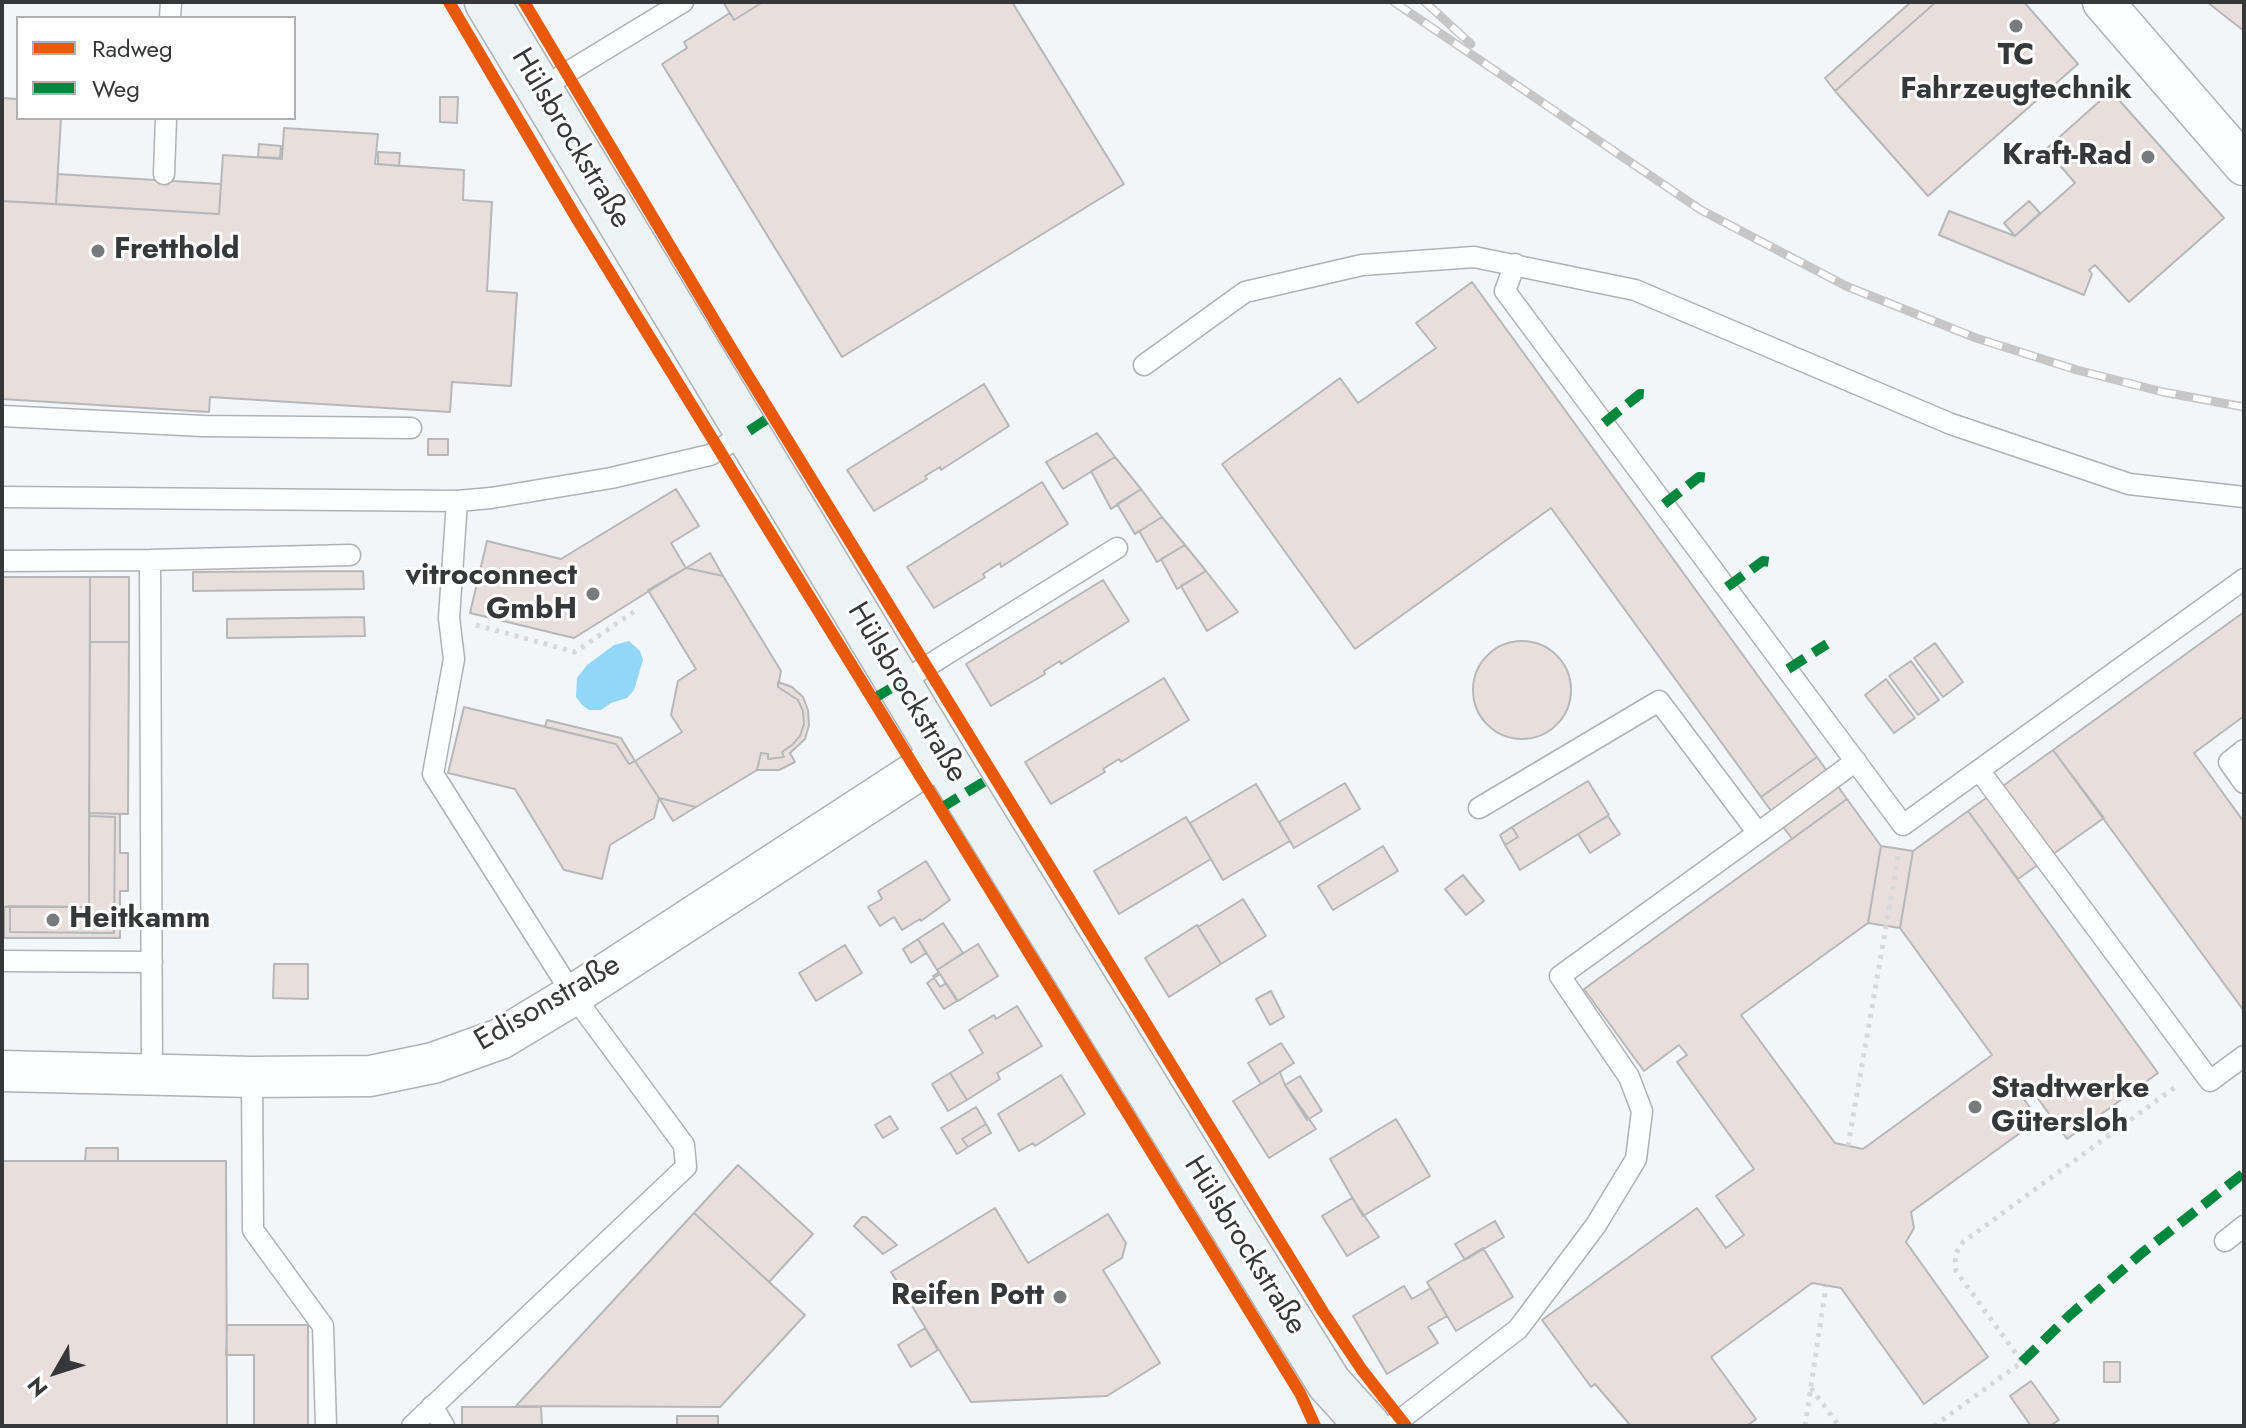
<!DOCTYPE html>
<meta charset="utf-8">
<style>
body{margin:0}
#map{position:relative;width:2246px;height:1428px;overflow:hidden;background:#f3f6f8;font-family:Jost,sans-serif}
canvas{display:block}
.frame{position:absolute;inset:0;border:4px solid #353738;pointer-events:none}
.legend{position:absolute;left:16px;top:16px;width:280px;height:104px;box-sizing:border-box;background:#fff;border:2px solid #aeafaf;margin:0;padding:10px 14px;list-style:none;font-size:24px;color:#353738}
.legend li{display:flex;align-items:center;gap:16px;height:40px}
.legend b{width:40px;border:2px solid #aeafaf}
.north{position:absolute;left:16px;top:1332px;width:80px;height:80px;-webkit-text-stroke:6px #fff;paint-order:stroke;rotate:231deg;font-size:22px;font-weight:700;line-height:32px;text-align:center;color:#353738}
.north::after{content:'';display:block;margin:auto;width:28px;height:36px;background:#353738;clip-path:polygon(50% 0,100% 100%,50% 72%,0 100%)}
</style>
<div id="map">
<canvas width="2246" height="1428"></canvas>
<div class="frame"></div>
<ul class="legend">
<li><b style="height:10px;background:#e8590c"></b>Radweg</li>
<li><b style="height:10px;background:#00873e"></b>Weg</li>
</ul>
<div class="north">N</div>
</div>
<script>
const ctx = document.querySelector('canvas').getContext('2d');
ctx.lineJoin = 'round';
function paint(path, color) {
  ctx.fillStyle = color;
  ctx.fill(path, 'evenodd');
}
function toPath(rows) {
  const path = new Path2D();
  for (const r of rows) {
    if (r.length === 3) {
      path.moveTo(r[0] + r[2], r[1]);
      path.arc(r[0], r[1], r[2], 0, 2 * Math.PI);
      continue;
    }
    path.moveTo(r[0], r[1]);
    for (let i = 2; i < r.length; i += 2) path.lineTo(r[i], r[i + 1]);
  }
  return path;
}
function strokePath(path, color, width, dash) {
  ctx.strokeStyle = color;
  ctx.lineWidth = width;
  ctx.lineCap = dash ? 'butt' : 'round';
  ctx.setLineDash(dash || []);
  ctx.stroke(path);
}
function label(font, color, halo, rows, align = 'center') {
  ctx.font = font + ' Jost,sans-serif';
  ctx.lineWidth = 6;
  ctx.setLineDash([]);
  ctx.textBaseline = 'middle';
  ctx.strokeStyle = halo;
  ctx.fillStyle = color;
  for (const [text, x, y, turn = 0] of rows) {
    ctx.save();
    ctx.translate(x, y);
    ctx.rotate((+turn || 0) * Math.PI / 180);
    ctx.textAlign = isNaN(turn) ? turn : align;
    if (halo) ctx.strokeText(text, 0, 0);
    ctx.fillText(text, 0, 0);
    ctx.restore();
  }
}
paint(toPath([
 [629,641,640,651,643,660,634,690,627,698,611,703,601,710,589,710,582,705,576,697,577,678,587,665,614,645]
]), '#92d7f7');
const building = toPath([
 [723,2,763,2,734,20,723,2],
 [763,2,1012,2,1124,184,842,357,662,64,687,48,684,42,730,13,734,20,763,2],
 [1911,2,1936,2,1835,91,1825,78,1911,2],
 [1936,2,2024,2,2078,64,1928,196,1835,91,1936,2],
 [2207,2,2244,2,2244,31,2207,2],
 [2111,91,2224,218,2129,302,2095,265,2089,270,2092,274,2084,295,1939,235,1949,211,2015,236,2075,183,2046,149,2111,91],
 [440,97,458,97,457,123,440,122,440,97],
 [2,98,18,99,18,118,61,118,56,204,2,201,2,98],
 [284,128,378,134,375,164,464,170,463,200,492,202,487,291,517,293,511,386,452,382,450,412,210,397,209,412,2,399,2,201,219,214,223,155,282,159,284,128],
 [259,144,281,146,280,158,258,157,259,144],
 [378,152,400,153,399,166,378,164,378,152],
 [58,174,221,184,219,214,56,204,58,174],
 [2029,201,2040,213,2015,236,2004,223,2029,201],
 [1472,282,1817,757,1761,797,1551,508,1355,649,1222,464,1340,378,1358,403,1436,348,1416,323,1472,282],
 [984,384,1009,426,941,470,940,467,925,476,927,479,874,511,847,470,984,384],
 [1097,433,1115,457,1063,489,1046,462,1097,433],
 [428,439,448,439,448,455,428,455,428,439],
 [1115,457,1141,489,1111,509,1091,471,1115,457],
 [1042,482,1068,524,1001,567,1000,563,983,574,985,577,984,578,934,608,907,567,1042,482],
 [676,489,699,526,671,543,686,568,574,638,470,613,487,541,561,559,676,489],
 [1141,489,1162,517,1135,534,1117,504,1141,489],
 [1162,517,1185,545,1157,562,1139,531,1135,534,1162,517],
 [1185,545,1206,571,1177,589,1161,559,1185,545],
 [710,553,723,576,686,568,710,553],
 [686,568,723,576,781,671,778,687,798,700,803,711,804,724,800,736,792,745,782,752,784,757,768,759,768,754,761,753,757,770,696,807,659,798,635,761,682,732,671,715,678,681,696,669,648,590,686,568],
 [363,571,364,589,193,591,193,572,363,571],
 [1206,571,1238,612,1207,631,1181,586,1206,571],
 [2,577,90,577,89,907,2,907,2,577],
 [90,577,129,577,129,642,90,642,90,577],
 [1103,580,1129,621,1061,664,1060,661,1044,671,1045,674,991,706,966,664,1103,580],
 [2244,612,2244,716,2194,753,2244,822,2244,1011,2053,750,2244,612],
 [364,617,365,636,227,638,227,619,364,617],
 [1522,690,49],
 [90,642,129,642,128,814,89,813,90,642],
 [1935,643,1963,682,1943,697,1914,658,1935,643],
 [1911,661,1939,700,1918,715,1889,676,1911,661],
 [1164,678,1189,720,1121,762,1119,759,1103,769,1105,772,1051,804,1025,762,1164,678],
 [1886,679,1915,718,1894,733,1865,695,1886,679],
 [778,682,792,687,803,697,808,710,809,725,805,739,790,753,795,762,779,770,757,770,761,753,768,754,768,759,784,757,782,752,792,745,800,736,804,724,803,711,798,700,778,687,778,682],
 [464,707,616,744,629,764,635,761,659,798,654,818,610,845,602,879,564,870,515,789,448,773,464,707],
 [547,720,621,738,635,761,629,764,616,744,545,727,547,720],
 [2053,750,2104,818,2018,879,1968,811,2053,750],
 [1817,757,1847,799,1792,839,1761,797,1817,757],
 [1588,781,1609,815,1520,870,1505,845,1518,837,1512,827,1588,781],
 [1345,783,1360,809,1294,848,1279,822,1345,783],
 [1256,784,1290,841,1223,880,1190,823,1256,784],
 [659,798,696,807,673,821,659,798],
 [1847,799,1881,846,1868,923,1741,1015,1835,1143,1863,1149,1992,1055,1900,928,1913,851,1968,811,2158,1073,2067,1139,2029,1086,2020,1093,2038,1120,1911,1212,1914,1228,1906,1242,1988,1357,1924,1404,1841,1288,1812,1283,1711,1357,1756,1419,1747,1426,1631,1426,1595,1384,1591,1387,1542,1320,1697,1208,1726,1248,1744,1235,1716,1196,1754,1169,1677,1062,1687,1055,1679,1045,1644,1071,1584,989,1847,799],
 [89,813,120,814,120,853,128,853,128,891,120,891,120,938,4,938,4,907,10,906,10,932,114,933,115,817,89,816,89,813],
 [89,816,115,817,114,933,10,932,10,906,89,907,89,816],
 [1608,816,1620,834,1590,853,1578,834,1608,816],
 [1186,817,1211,859,1119,914,1094,871,1186,817],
 [1512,827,1518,837,1505,845,1500,835,1512,827],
 [1383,846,1398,871,1333,910,1318,886,1383,846],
 [1881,846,1913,851,1900,928,1868,923,1881,846],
 [926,861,950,900,921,921,920,919,902,930,894,917,880,926,868,907,882,899,878,891,926,861],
 [1463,875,1484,901,1466,915,1445,889,1463,875],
 [1243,899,1266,936,1221,964,1198,927,1243,899],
 [943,923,963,953,937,970,918,939,943,923],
 [1197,925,1221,964,1169,997,1145,958,1197,925],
 [918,939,926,953,911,963,903,949,918,939],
 [978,944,998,976,958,1001,946,983,940,987,933,976,939,972,937,970,978,944],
 [845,945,862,973,816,1001,799,973,845,945],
 [274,964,308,964,308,999,273,998,274,964],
 [940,974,957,1001,944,1009,927,983,940,974],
 [1271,991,1284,1017,1270,1025,1256,999,1271,991],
 [1017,1006,1042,1046,997,1073,1000,1079,967,1100,950,1073,983,1053,969,1030,994,1015,996,1019,1017,1006],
 [1281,1043,1294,1063,1261,1084,1248,1063,1281,1043],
 [1280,1072,1285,1085,1316,1129,1269,1158,1233,1101,1280,1072],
 [950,1073,967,1100,948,1111,932,1084,950,1073],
 [1061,1075,1085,1114,1035,1146,1033,1143,1019,1151,998,1114,1061,1075],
 [1300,1076,1322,1111,1307,1120,1285,1085,1300,1076],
 [976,1107,986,1124,962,1139,968,1147,957,1154,941,1128,976,1107],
 [890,1116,898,1129,883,1138,875,1125,890,1116],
 [1396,1119,1430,1176,1363,1216,1330,1159,1396,1119],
 [986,1124,991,1133,968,1147,962,1139,986,1124],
 [86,1148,118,1148,118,1161,85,1161,86,1148],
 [2,1161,226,1161,227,1426,2,1426,2,1161],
 [738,1165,813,1234,769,1282,694,1213,738,1165],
 [1352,1198,1379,1237,1347,1256,1322,1216,1352,1198],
 [995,1208,1028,1263,1108,1214,1126,1243,1122,1258,1103,1270,1160,1363,1107,1396,971,1402,891,1272,995,1208],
 [694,1213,805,1315,720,1407,516,1406,694,1213],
 [862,1217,866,1217,897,1245,883,1254,854,1226,862,1217],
 [1495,1221,1504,1237,1465,1260,1455,1244,1495,1221],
 [1483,1248,1513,1297,1456,1331,1427,1282,1483,1248],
 [1404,1286,1412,1299,1431,1288,1447,1316,1428,1327,1438,1343,1387,1374,1353,1316,1404,1286],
 [227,1325,308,1325,308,1426,254,1426,254,1355,226,1355,227,1325],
 [925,1328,938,1350,911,1367,898,1345,925,1328],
 [2104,1362,2120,1362,2120,1382,2104,1382,2104,1362],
 [2031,1381,2059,1420,2050,1426,2031,1426,2010,1396,2031,1381],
 [462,1407,541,1407,542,1426,462,1426,462,1407],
 [677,1416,718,1416,718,1426,677,1426,677,1416]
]);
paint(building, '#e8dfdd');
strokePath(building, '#b6b7b8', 2);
const lane = toPath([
 [170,18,171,2],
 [540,89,683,2],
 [164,174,166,118],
 [1515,264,1505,291,1903,825,2244,579],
 [1144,365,1245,292,1362,265,1474,257,1635,290,1951,424,2129,484,2244,497],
 [2,416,203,426,411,428],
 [2,497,457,501,491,498,611,478,710,455,749,431],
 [150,560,350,555],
 [2,561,150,560,152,1075],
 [900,683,1117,548],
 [2244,750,2229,762,2244,783],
 [1979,770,2210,1081,2244,1056],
 [1758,833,1856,761],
 [2,961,152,962],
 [252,1077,253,1230,323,1326,326,1426],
 [2225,1241,2244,1226],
 [432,1406,444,1426],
 [412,1426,686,1167,684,1145,573,995,433,774,454,659,449,618,457,501],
 [1392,1426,1518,1329,1596,1225,1636,1159,1642,1111,1629,1077,1560,976,1758,833,1659,701,1479,808]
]);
const street = toPath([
 [2103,2,2244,165],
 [2,1071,252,1077,370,1076,433,1063,500,1039,573,995,942,755]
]);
const secondary = toPath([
 [487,2,965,793,1293,1325,1329,1383,1368,1426]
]);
strokePath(lane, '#afb1b2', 23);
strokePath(street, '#afb1b2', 43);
strokePath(secondary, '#afb1b2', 47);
strokePath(toPath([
 [476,625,575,652,638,609],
 [1848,1146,1899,851],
 [1811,1388,1839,1426],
 [1805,1426,1826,1286],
 [1934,1426,2022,1362,1956,1271,1955,1255,1963,1242,2178,1085]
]), '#d8d8d9', 5, [4, 6]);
strokePath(lane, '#fdfefe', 20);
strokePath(street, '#fdfefe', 40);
strokePath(secondary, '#ecf3f4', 44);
const rail = toPath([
 [1394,2,1701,210,1846,286,1976,338,2077,370,2163,392,2244,407],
 [1425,2,1471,44]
]);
strokePath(rail, '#c6c6c7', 9);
strokePath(rail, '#fff', 6, [18]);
strokePath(toPath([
 [1604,423,1640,394,1651,395],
 [749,431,773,415],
 [1664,504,1699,477,1710,478],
 [1727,587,1763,561,1770,562],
 [1788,669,1827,644],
 [873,699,900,683],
 [941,808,995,775],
 [2022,1362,2070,1315,2142,1253,2244,1173]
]), '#00873e', 10, [20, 10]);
strokePath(toPath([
 [449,2,577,219,1300,1393,1315,1426],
 [524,2,728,343,1323,1312,1362,1370,1406,1426]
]), '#e8590c', 12);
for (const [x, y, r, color] of [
 [2016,26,8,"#787a7b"],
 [2148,157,8,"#787a7b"],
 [98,251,8,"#787a7b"],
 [593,594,8,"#787a7b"],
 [53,920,8,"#787a7b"],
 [1975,1107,8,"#787a7b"],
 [1060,1297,8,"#787a7b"]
]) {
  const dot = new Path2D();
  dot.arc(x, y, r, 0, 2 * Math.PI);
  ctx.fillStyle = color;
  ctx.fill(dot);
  strokePath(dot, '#fff', 3);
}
label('bold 30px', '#353738', '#fff', [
 ["TC",2016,57,"center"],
 ["Fahrzeugtechnik",2016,91,"center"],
 ["Kraft-Rad",2132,157],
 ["Fretthold",114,251,"left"],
 ["vitroconnect",577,577],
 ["GmbH",577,611],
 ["Heitkamm",69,920,"left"],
 ["Stadtwerke",1991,1090,"left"],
 ["Gütersloh",1991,1124,"left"],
 ["Reifen Pott",1044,1297]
], 'right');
label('30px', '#353738', '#fff', [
 ["Hülsbrockstraße",570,139,59],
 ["Hülsbrockstraße",906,693,59],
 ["Edisonstraße",548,1004,-30],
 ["Hülsbrockstraße",1244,1246,58]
]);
</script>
